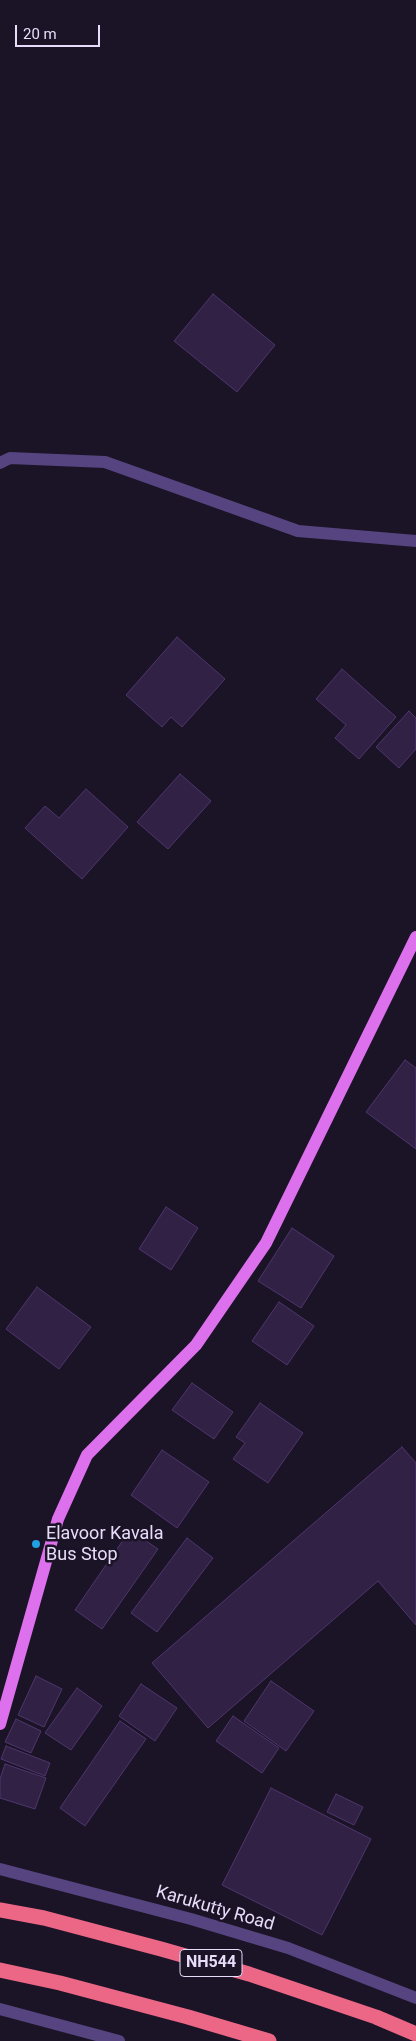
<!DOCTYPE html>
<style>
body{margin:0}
#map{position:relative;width:416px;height:2041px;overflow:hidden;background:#1b1326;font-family:Roboto,sans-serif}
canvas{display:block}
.scale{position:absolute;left:15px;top:25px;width:85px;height:22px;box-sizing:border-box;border:2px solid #e7ddfb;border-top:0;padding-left:6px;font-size:15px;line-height:18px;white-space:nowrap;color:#e7ddfb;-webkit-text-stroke:4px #1b1326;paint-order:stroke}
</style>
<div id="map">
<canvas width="416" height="2041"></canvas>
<div class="scale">20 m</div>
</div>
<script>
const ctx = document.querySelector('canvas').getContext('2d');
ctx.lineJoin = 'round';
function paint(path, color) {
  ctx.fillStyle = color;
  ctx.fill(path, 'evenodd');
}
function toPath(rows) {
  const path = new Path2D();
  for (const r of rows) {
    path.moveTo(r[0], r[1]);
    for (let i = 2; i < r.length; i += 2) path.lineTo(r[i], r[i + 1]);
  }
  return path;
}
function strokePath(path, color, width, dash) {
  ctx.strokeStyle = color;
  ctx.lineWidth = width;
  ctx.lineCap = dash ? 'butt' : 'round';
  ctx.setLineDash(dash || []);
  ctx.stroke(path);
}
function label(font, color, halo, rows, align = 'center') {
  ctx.font = font + ' Roboto,sans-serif';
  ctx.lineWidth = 5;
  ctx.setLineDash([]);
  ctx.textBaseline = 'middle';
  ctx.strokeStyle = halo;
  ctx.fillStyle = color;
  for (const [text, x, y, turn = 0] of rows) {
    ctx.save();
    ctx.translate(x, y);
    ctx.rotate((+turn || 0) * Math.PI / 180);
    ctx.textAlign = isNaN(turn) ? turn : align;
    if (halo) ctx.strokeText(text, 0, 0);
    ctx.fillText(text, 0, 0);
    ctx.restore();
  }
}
const building = toPath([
 [213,294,275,345,237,392,174,341,213,294],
 [177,637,225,679,182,727,171,717,162,727,126,695,177,637],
 [342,669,396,717,359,759,335,738,346,725,316,699,342,669],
 [409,711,416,718,416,749,399,768,376,747,409,711],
 [180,774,211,801,168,849,137,822,180,774],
 [86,789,128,827,82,879,25,828,45,806,59,818,86,789],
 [405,1060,416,1068,416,1149,366,1112,405,1060],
 [166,1207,198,1228,171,1270,139,1249,166,1207],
 [292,1228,334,1256,301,1308,258,1281,292,1228],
 [37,1287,91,1327,59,1369,6,1329,37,1287],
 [279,1302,314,1326,287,1365,252,1341,279,1302],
 [192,1383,233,1412,214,1439,172,1410,192,1383],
 [260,1403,303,1433,268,1483,233,1459,245,1443,236,1437,260,1403],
 [402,1447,416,1463,416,1625,378,1581,208,1728,152,1663,402,1447],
 [162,1450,209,1482,177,1528,131,1495,162,1450],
 [130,1530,158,1549,102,1629,75,1610,130,1530],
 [187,1538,213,1558,157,1632,131,1613,187,1538],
 [36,1676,62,1689,44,1727,18,1715,36,1676],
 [271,1681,314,1711,286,1751,244,1721,271,1681],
 [141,1684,177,1708,155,1741,119,1716,141,1684],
 [77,1688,102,1706,71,1750,45,1733,77,1688],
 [233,1716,279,1748,262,1773,216,1741,233,1716],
 [16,1719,41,1731,31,1753,5,1742,16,1719],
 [120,1721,146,1739,85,1826,60,1808,120,1721],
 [6,1746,50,1763,45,1776,1,1759,6,1746],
 [5,1764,46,1778,35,1809,0,1798,0,1779,5,1764],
 [271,1788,371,1839,322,1935,222,1885,271,1788],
 [336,1794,363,1807,354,1825,327,1812,336,1794]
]);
paint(building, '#312145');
strokePath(building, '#4f366e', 1);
strokePath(toPath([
 [0,463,10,458,105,462,298,531,416,541],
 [0,1869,191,1919,288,1948,416,1998],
 [0,2009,119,2041]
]), '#55447f', 12);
strokePath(toPath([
 [0,1724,58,1519,87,1455,196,1345,266,1243,416,937]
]), '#dd71ed', 12);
strokePath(toPath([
 [0,1910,44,1918,161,1949,249,1974,376,2017,416,2034],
 [0,1970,60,1983,188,2017,269,2041]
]), '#ec6786', 15);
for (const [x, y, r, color] of [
 [36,1544,5,"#21a0e3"]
]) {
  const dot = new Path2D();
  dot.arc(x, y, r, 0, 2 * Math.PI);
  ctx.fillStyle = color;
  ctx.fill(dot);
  strokePath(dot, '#1b1326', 2);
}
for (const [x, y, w] of [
 [211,1963,62]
]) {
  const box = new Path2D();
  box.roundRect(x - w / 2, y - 13.5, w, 27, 4);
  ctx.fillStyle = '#1b1326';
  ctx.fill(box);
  strokePath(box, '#e7ddfb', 1);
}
label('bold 16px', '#e7ddfb', null, [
 ["NH544",211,1963]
]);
label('18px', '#e7ddfb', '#1b1326', [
 ["Elavoor Kavala",46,1534],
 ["Bus Stop",46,1555]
], 'left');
label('18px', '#e7ddfb', '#1b1326', [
 ["Karukutty Road",215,1909,16]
]);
</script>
